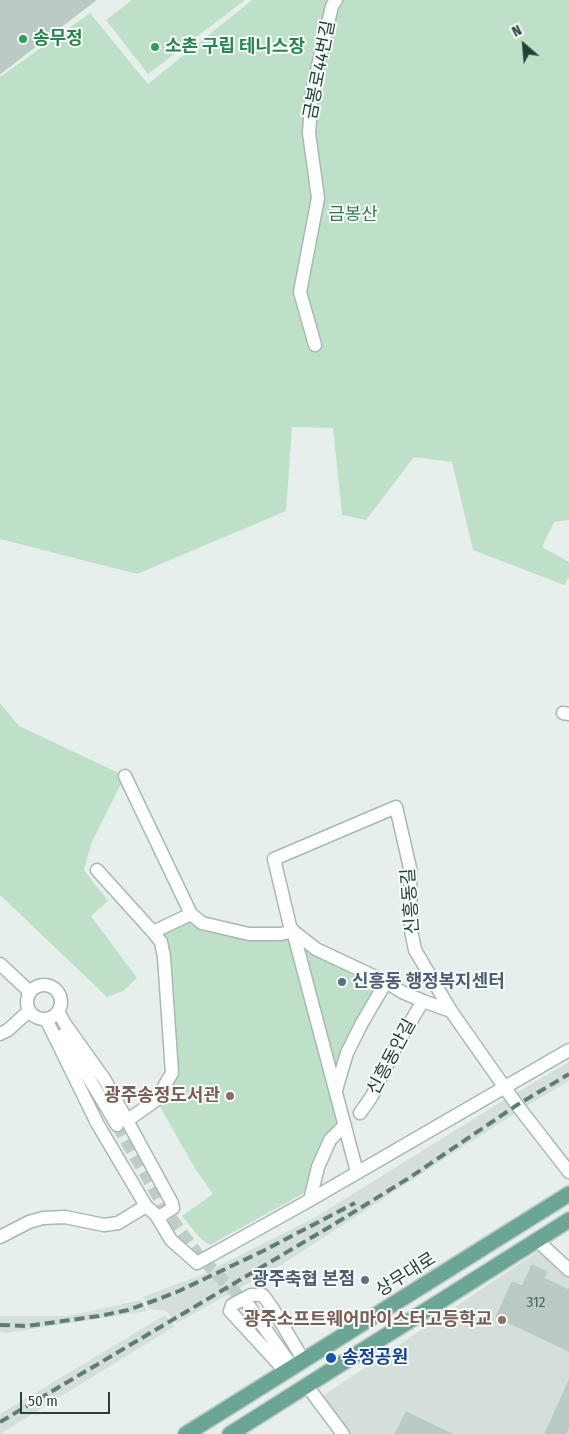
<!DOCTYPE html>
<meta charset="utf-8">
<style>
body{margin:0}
#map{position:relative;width:569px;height:1434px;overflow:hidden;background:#e6efeb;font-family:"Fira Sans Condensed",sans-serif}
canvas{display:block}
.north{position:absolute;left:499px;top:20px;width:50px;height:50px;-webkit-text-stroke:4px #f7fbf9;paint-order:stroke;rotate:333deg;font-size:14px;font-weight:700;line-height:20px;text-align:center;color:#24423a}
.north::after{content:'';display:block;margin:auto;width:18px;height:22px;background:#24423a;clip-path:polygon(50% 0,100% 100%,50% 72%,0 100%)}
.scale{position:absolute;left:20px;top:1392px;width:90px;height:22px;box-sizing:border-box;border:2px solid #24423a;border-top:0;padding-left:6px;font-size:15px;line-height:18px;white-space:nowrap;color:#24423a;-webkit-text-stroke:4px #f7fbf9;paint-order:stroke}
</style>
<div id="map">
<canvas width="569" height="1434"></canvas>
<div class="north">N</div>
<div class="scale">50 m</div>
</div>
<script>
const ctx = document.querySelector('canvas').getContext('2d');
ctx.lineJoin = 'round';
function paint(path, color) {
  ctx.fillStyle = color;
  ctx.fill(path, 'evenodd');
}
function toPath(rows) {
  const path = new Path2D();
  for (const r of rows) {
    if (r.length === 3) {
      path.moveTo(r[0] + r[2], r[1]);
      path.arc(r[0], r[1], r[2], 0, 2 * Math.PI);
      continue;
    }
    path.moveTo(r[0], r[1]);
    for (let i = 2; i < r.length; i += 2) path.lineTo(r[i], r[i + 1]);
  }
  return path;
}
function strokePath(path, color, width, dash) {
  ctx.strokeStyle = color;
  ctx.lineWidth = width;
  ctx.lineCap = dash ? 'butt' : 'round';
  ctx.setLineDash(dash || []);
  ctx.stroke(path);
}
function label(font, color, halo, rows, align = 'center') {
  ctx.font = font + ' "Fira Sans Condensed","Noto Sans KR",sans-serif';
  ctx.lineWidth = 4;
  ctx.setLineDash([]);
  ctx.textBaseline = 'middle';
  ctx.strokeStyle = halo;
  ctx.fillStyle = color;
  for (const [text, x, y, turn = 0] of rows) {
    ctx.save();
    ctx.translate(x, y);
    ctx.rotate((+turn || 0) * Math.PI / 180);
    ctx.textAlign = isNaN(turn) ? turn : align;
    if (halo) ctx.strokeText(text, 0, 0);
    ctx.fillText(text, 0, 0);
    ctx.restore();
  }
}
paint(toPath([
 [569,1062,569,1081,518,1111,509,1097],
 [507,1098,517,1112,281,1265,177,1323,166,1311,149,1309,143,1297,201,1275,316,1217],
 [543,1248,569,1271,569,1434,343,1434,318,1399],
 [141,1300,147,1311,7,1333,0,1332,0,1316,69,1316],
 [165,1315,175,1326,0,1434,0,1414]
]), '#d4dfda');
paint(toPath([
 [132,0,245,0,148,74,106,20],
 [252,0,569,0,569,520,554,522,542,547,569,562,569,577,564,585,473,550,452,462,414,457,366,520,342,515,333,428,292,427,286,511,137,574,0,539,0,77,90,13,148,84],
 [0,703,19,726,125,776,91,844,84,870,108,901,91,916,137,978,123,991,107,997,0,895],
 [191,914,202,923,281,934,386,982,336,1090,345,1125,330,1140,313,1188,210,1245,200,1238,182,1216,213,1194,196,1170,156,1100,172,1072,164,957,153,932]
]), '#bfe0c8');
const building = toPath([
 [0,0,96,0,0,74,0,0],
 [532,1265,547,1272,544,1278,569,1290,569,1351,496,1317,512,1282,522,1286,532,1265],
 [569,1380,569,1428,566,1434,545,1434,569,1380],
 [406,1412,452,1434,395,1434,406,1412]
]);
paint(building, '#bbcac4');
strokePath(building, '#b8c9c2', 1);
strokePath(toPath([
 [117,1125,168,1214,199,1256,249,1306]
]), '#bfccc8', 12, [12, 6]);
const minor = toPath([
 [315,345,300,292,318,198,309,133,312,92,332,6,336,0],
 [563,713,569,714],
 [125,776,191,914],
 [97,870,153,932],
 [0,964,30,992],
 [44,1002,17],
 [451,1011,423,1001,402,992,386,982,316,949,293,931,290,926,274,859,396,807,410,868,411,930,415,950,451,1011,517,1105,569,1172],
 [46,1019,97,1123,146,1206,156,1215,162,1215,173,1208,172,1203,105,1080,65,1024,58,1011],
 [0,1034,8,1030,29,1011],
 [63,1035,117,1125],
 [336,1090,347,1053,362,1023,386,982],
 [360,1113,372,1096,396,1046,423,1001],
 [128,1120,156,1100,172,1073,164,957,161,942,153,932,191,914,202,923,249,934,281,934,293,931,357,1172],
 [310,1200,318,1167,330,1140,345,1125],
 [156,1215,171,1240,197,1263,310,1200,569,1050],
 [0,1237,29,1222,43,1218,65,1217,104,1225,118,1223,146,1206],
 [538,1241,569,1270],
 [249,1306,293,1368],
 [286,1372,230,1311,232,1305,251,1295,263,1295,273,1309,304,1361],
 [307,1386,343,1434]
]);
const primary = toPath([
 [186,1434,569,1194],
 [230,1434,569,1220]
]);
strokePath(minor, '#a8b8b2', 15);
strokePath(primary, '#c2cac8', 18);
strokePath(minor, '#fff', 12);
strokePath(primary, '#6aa596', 15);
strokePath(toPath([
 [0,1325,27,1326,99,1316,128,1310,156,1300,179,1291,263,1251,355,1203],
 [0,1422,331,1226,409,1178,517,1105,569,1074]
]), '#5f7d75', 4, [10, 5]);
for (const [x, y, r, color] of [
 [23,39,5,"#2e9e5b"],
 [155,47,5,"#2e9e5b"],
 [342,982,5,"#5c6f8a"],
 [230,1096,5,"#8d6e63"],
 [365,1280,5,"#5c6f8a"],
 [502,1320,5,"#8d6e63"],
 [331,1358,6,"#1a4fb4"]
]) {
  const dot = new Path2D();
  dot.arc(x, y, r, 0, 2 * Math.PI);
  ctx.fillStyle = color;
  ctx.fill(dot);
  strokePath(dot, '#f7fbf9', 2);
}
label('15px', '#4a645c', null, [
 ["312",536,1303]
]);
label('bold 18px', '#27864d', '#f7fbf9', [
 ["송무정",33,39],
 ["소촌 구립 테니스장",165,47]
], 'left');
label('18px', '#24423a', '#f7fbf9', [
 ["금봉로44번길",320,70,-79],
 ["신흥동길",411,901,-94],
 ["신흥동안길",392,1057,-62],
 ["상무대로",406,1275,-32]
]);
label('18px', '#2d7a4b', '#f7fbf9', [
 ["금봉산",353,215]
]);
label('bold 18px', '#4e5e75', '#f7fbf9', [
 ["신흥동 행정복지센터",352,982],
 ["광주축협 본점",355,1280,"right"]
], 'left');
label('bold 18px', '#785e54', '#f7fbf9', [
 ["광주송정도서관",220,1096],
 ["광주소프트웨어마이스터고등학교",492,1320]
], 'right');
label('bold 18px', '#164399', '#f7fbf9', [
 ["송정공원",342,1358]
], 'left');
</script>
